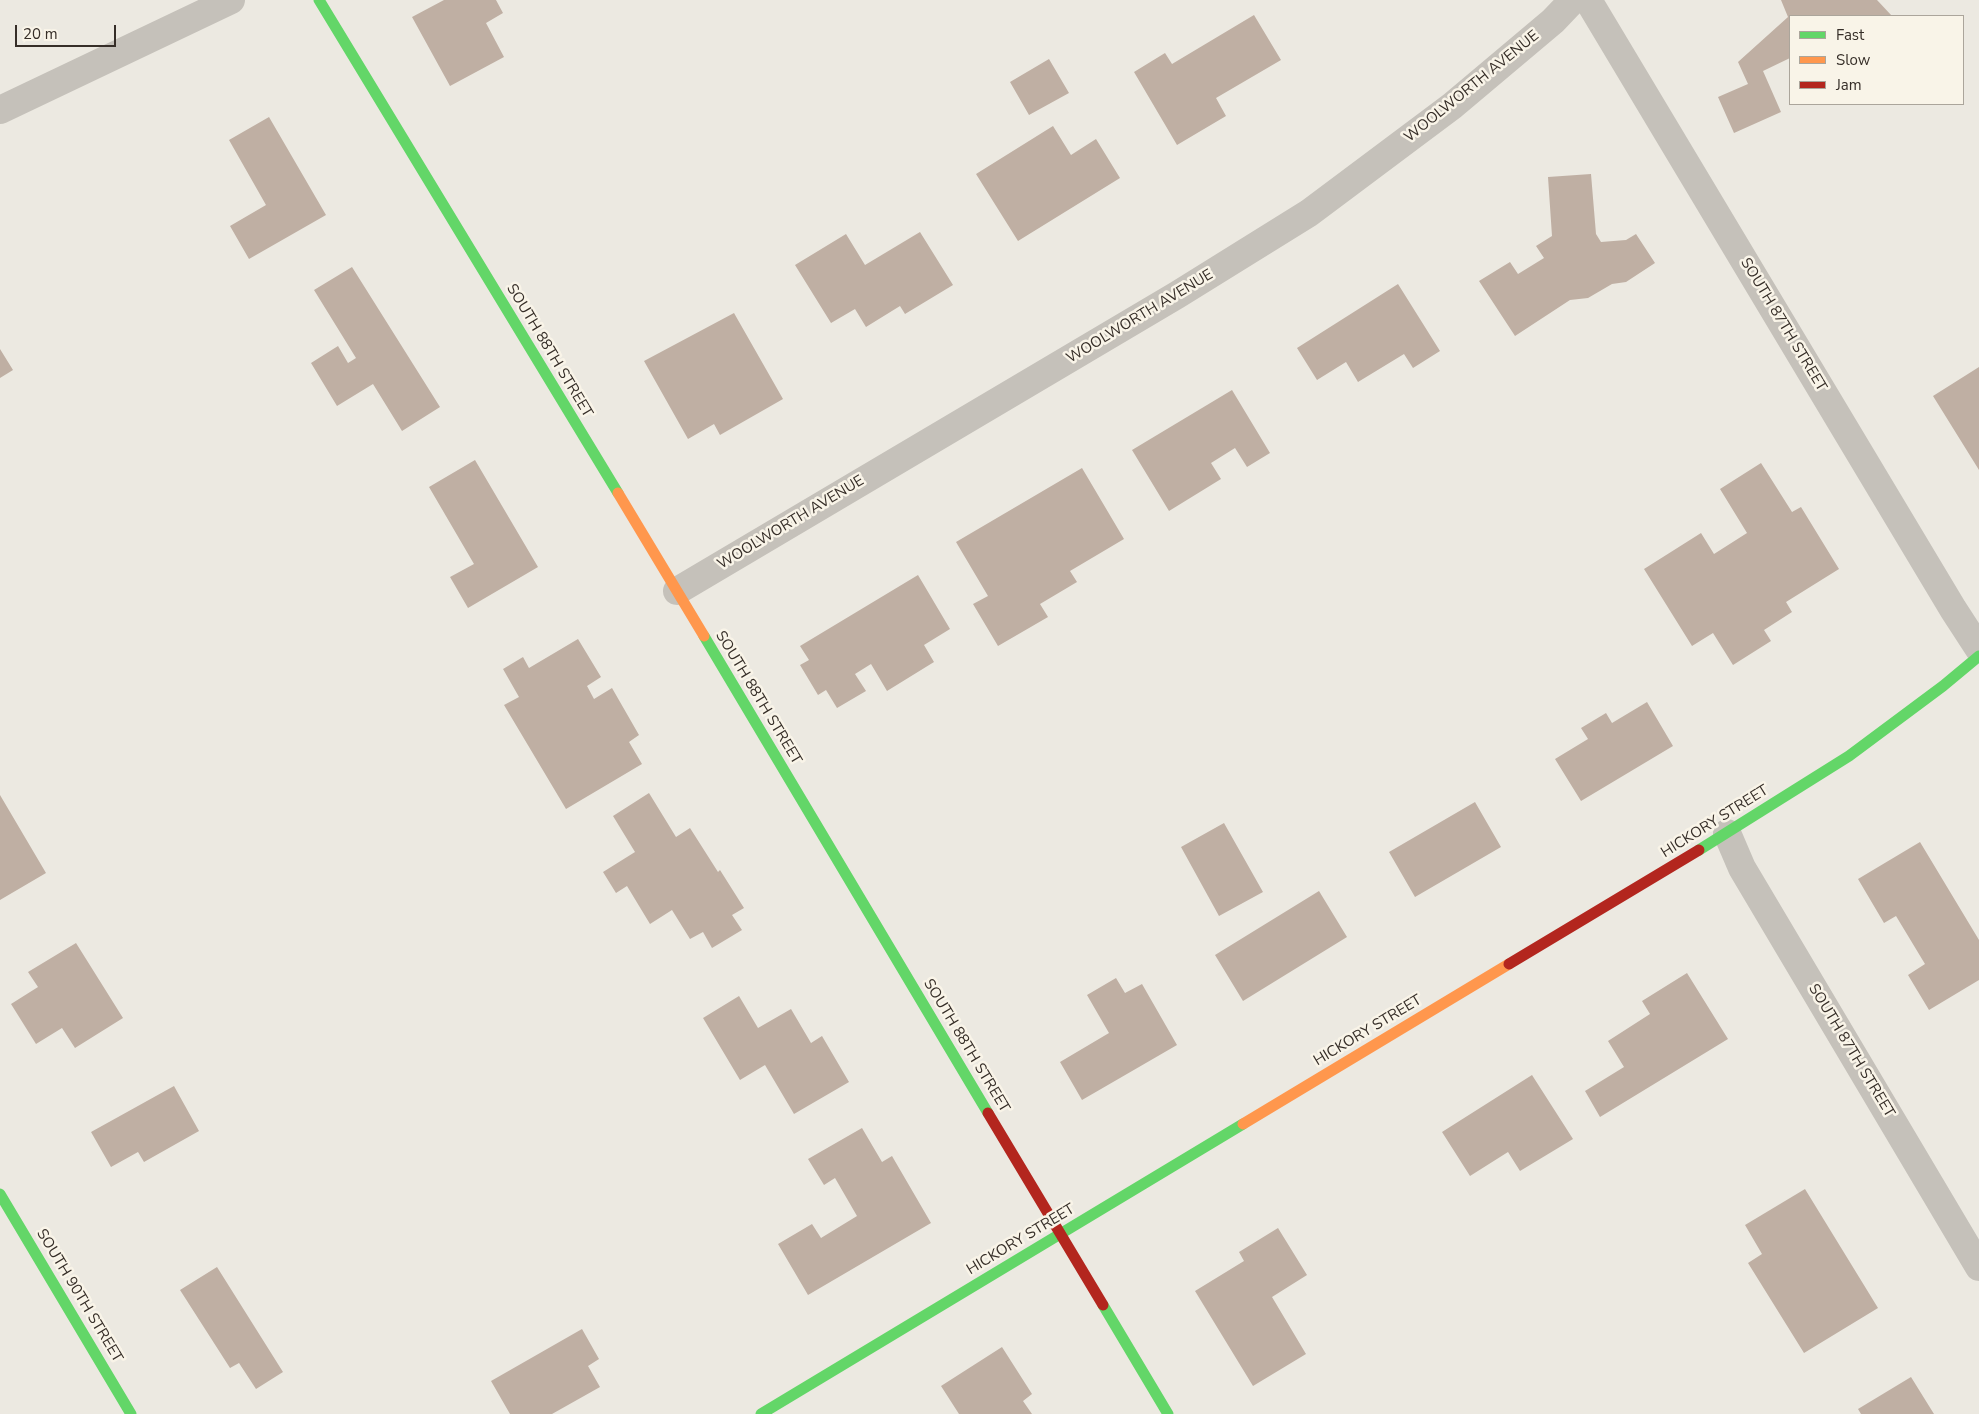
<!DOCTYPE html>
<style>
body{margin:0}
#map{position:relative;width:1979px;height:1414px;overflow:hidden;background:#ece9e1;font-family:"Nunito Sans",sans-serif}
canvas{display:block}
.legend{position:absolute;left:1789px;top:15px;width:175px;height:90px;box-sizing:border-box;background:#f9f4e8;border:1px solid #aba59b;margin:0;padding:6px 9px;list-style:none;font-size:15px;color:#362e28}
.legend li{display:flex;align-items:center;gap:10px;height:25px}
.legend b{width:25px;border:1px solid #aba59b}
.scale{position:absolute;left:15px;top:25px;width:101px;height:22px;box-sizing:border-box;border:2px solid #362e28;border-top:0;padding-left:6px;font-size:15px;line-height:18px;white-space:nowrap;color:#362e28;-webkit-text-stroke:4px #f9f4e8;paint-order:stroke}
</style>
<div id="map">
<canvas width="1979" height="1414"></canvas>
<ul class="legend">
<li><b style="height:6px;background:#63d668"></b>Fast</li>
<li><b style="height:6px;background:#ff974d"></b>Slow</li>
<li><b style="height:6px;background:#b3261e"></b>Jam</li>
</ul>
<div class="scale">20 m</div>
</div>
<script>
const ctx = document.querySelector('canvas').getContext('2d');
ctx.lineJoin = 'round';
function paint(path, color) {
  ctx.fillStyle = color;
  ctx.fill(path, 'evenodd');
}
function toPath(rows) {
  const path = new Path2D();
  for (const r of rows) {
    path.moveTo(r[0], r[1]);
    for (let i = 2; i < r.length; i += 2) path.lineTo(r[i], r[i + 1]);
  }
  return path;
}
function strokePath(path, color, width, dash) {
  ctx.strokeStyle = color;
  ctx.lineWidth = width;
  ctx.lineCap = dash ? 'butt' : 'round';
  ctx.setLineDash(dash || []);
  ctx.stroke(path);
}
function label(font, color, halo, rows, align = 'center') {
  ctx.font = font + ' "Nunito Sans",sans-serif';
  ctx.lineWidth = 5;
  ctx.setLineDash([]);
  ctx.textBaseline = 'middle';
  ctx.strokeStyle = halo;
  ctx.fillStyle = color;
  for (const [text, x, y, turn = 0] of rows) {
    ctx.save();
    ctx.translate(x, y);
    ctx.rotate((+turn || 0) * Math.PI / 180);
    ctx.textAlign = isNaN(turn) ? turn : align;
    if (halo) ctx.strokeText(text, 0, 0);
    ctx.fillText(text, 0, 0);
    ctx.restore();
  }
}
paint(toPath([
 [444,0,496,0,503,13,486,23,504,57,450,86,412,17],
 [1781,0,1877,0,1892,16,1790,16,1790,58,1763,71,1781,112,1734,133,1718,97,1748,84,1738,62,1788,17],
 [1254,15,1281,60,1216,98,1226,116,1177,145,1134,72,1165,53,1172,64],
 [1049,59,1069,93,1029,115,1010,82],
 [269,117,326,215,249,259,230,226,266,205,229,140],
 [1053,126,1071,155,1096,139,1120,178,1018,241,976,174],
 [1591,174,1596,234,1601,242,1626,240,1636,234,1655,263,1626,282,1612,284,1588,298,1570,300,1515,336,1479,281,1510,262,1518,274,1544,258,1536,246,1552,236,1548,177],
 [920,232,953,285,905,314,900,306,866,327,855,309,831,323,795,265,846,234,865,265],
 [352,267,440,407,402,431,373,384,337,406,311,363,338,346,348,363,356,358,314,290],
 [1398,284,1440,351,1413,368,1404,354,1358,382,1346,362,1317,380,1297,348],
 [734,313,783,399,720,435,714,424,688,439,644,361],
 [0,349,13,370,0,378],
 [1979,367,1979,470,1933,396],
 [1232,390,1270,453,1247,467,1235,448,1211,463,1221,479,1169,511,1132,450],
 [475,460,538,567,468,608,450,577,474,564,429,487],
 [1761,463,1792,512,1801,507,1839,569,1786,602,1792,612,1764,630,1771,641,1733,665,1713,633,1692,646,1644,569,1701,533,1714,554,1747,533,1720,489],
 [1082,468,1124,539,1070,571,1077,582,1040,604,1048,617,998,646,973,604,988,596,956,542],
 [918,575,950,629,924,645,934,662,887,691,871,664,855,674,866,691,837,708,826,690,818,695,800,665,809,660,800,646],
 [578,639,601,677,587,686,594,699,612,688,639,735,629,742,642,764,566,809,504,705,519,697,503,669,523,657,529,668],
 [1647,702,1673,746,1581,801,1555,759,1588,739,1581,728,1606,713,1612,723],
 [649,793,676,837,690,828,718,872,720,870,744,908,732,915,742,930,712,948,703,932,690,939,672,910,650,924,627,886,616,893,603,872,635,852,613,816],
 [0,795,46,873,0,900],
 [1475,802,1501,847,1415,897,1389,852],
 [1224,823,1263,892,1219,916,1181,847],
 [1920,842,1979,940,1979,980,1929,1010,1908,975,1925,964,1896,916,1884,923,1858,879],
 [1319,891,1347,937,1243,1001,1215,955],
 [76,943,123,1018,75,1048,62,1028,36,1044,11,1004,38,987,28,972],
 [1687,973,1728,1039,1600,1117,1585,1091,1624,1067,1608,1041,1650,1014,1642,1001],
 [1116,978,1125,993,1142,984,1177,1045,1082,1100,1060,1062,1109,1033,1087,995],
 [739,996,758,1028,791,1009,811,1043,822,1036,849,1082,794,1114,765,1065,740,1080,703,1018],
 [1532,1075,1573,1139,1520,1171,1508,1152,1470,1176,1442,1132],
 [174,1086,199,1131,144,1162,138,1152,111,1167,91,1132],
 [862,1128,882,1162,892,1156,931,1223,808,1295,778,1244,812,1224,821,1238,857,1216,835,1178,824,1185,808,1159],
 [1805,1189,1878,1308,1804,1353,1748,1263,1762,1254,1745,1225],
 [1278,1228,1307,1275,1272,1297,1306,1354,1253,1386,1195,1291,1244,1261,1239,1252],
 [217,1267,283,1372,256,1389,239,1363,230,1368,180,1290],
 [582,1329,599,1359,588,1366,600,1387,552,1414,510,1414,491,1381],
 [1002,1347,1032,1394,1023,1401,1032,1414,959,1414,941,1386],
 [1911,1377,1934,1414,1861,1414,1858,1409]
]), '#bfafa3');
strokePath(toPath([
 [1588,0,1953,609,1979,649],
 [0,110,231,0],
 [677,591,1177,295,1309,213,1452,106,1553,21,1573,0],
 [1727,833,1742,868,1979,1267]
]), '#c5c1ba', 28);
strokePath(toPath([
 [319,0,618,493],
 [704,636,988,1113],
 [1699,850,1849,756,1943,686,1979,656],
 [0,1194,131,1414],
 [1103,1305,1168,1414],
 [761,1414,1243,1124]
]), '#63d668', 11);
strokePath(toPath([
 [618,493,704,636],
 [1243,1124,1509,964]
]), '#ff974d', 11);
strokePath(toPath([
 [1509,964,1699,850],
 [988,1113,1103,1305]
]), '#b3261e', 11);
label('15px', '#362e28', '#f9f4e8', [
 ["WOOLWORTH AVENUE",1472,87,-39],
 ["WOOLWORTH AVENUE",1140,317,-31],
 ["SOUTH 87TH STREET",1783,325,59],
 ["SOUTH 88TH STREET",549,351,59],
 ["WOOLWORTH AVENUE",791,523,-31],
 ["SOUTH 88TH STREET",758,698,59],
 ["HICKORY STREET",1715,822,-32],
 ["HICKORY STREET",1368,1031,-31],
 ["SOUTH 88TH STREET",966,1046,59],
 ["SOUTH 87TH STREET",1851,1051,59],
 ["HICKORY STREET",1021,1240,-31],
 ["SOUTH 90TH STREET",79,1296,59]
]);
</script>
